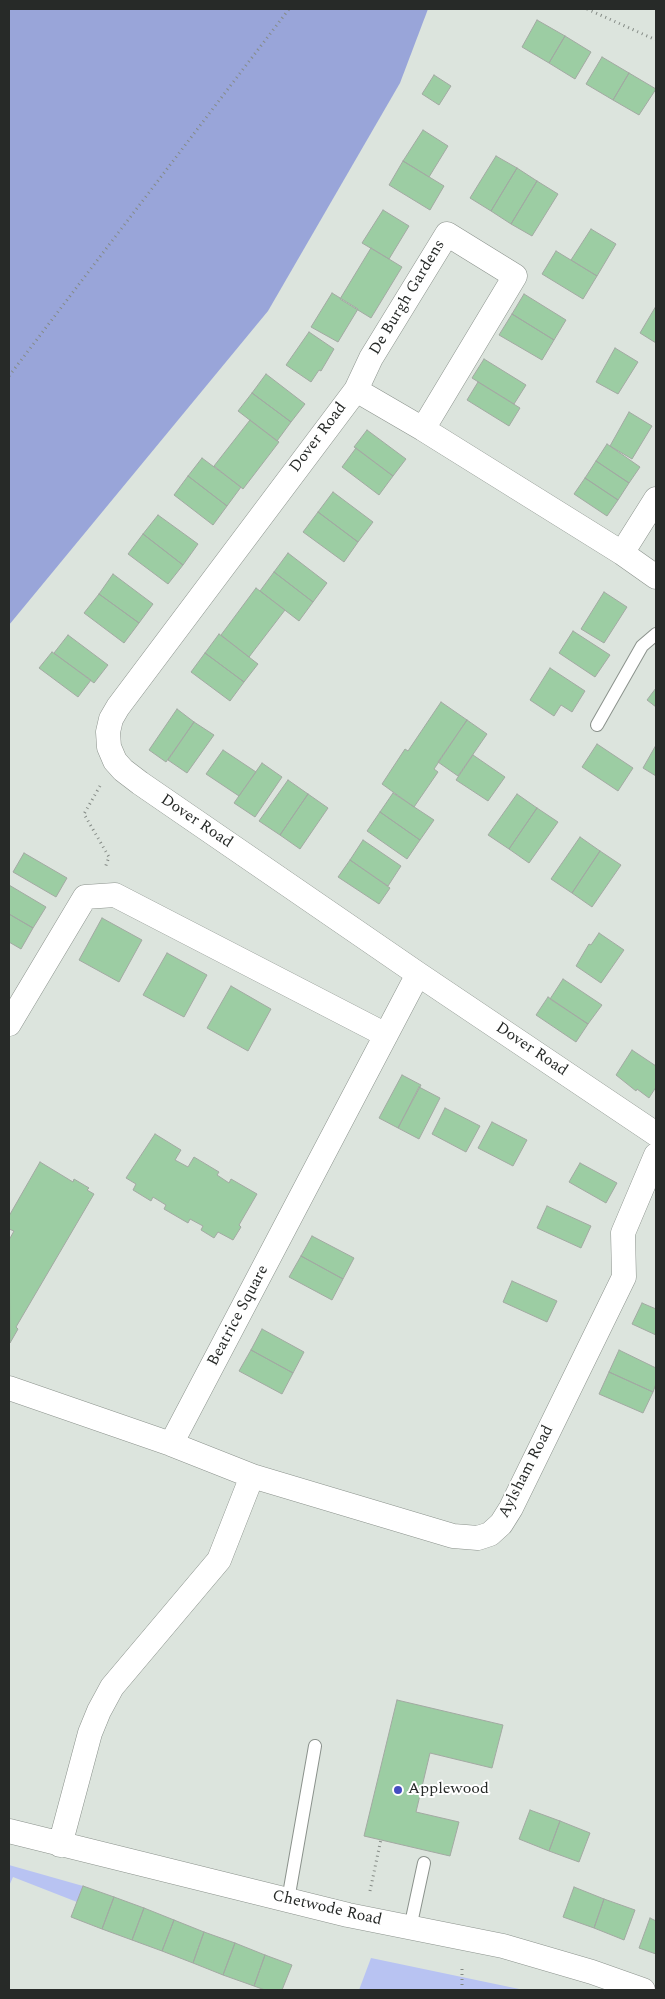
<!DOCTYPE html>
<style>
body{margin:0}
#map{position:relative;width:665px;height:1999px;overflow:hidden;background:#dce4dd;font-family:Spectral,serif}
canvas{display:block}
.frame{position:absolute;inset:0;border:10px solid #272a28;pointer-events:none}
</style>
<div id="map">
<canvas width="665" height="1999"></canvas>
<div class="frame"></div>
</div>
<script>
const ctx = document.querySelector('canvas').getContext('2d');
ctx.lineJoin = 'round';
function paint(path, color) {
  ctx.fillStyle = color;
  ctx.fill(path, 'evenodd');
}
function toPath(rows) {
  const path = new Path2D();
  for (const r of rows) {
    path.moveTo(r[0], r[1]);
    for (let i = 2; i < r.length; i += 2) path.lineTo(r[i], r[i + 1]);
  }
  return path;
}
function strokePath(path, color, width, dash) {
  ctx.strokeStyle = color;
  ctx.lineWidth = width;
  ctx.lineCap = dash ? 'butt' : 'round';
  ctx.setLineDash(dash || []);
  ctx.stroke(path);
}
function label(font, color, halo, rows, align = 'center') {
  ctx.font = font + ' Spectral,serif';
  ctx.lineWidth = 4;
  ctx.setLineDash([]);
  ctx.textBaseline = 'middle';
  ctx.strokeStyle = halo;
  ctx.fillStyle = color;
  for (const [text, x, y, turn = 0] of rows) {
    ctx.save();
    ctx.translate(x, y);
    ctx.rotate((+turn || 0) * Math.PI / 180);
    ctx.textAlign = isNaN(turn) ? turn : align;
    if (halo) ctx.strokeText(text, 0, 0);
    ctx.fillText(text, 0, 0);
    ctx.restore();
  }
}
paint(toPath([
 [9,1865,83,1886,77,1902,13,1877,9,1886],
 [371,1958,524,1990,359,1990]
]), '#b8c3f2');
paint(toPath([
 [9,9,428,9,400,83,268,311,9,625]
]), '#99a5d9');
const building = toPath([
 [537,20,565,36,549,63,522,47,537,20],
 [565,36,591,52,575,79,549,63,565,36],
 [602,57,629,73,613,100,586,84,602,57],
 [629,73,656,89,639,115,613,100,629,73],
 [434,75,451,86,439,105,422,94,434,75],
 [423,130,448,146,429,177,403,161,423,130],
 [496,156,517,168,491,211,470,198,496,156],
 [403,161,444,186,430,210,389,185,403,161],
 [517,168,537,181,511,224,491,211,517,168],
 [537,181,558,194,532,236,511,224,537,181],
 [383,210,409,226,389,259,362,243,383,210],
 [591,229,616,244,597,276,571,260,591,229],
 [371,248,402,267,371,318,340,299,371,248],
 [556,251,597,276,583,299,542,274,556,251],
 [332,293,358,309,338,342,311,327,332,293],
 [524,294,566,320,554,340,512,314,524,294],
 [656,306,656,343,640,333,656,306],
 [512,314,554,340,542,360,499,335,512,314],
 [309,332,334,349,321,371,319,370,311,382,286,365,309,332],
 [615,348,638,362,618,394,596,382,615,348],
 [484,359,526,385,514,404,472,378,484,359],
 [266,374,305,404,291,422,252,393,266,374],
 [478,382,520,408,509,426,467,400,478,382],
 [252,393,291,422,277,441,238,411,252,393],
 [629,412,652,426,632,459,610,446,629,412],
 [250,420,279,442,243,489,214,466,250,420],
 [367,430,406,459,393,476,354,447,367,430],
 [607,444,640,467,629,483,596,461,607,444],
 [356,448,393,476,379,495,342,467,356,448],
 [202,458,241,487,227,506,188,476,202,458],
 [596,461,629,483,618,500,585,478,596,461],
 [188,476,227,506,213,525,174,495,188,476],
 [585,478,618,500,607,516,574,494,585,478],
 [333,492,373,522,358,542,318,512,333,492],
 [318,512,358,542,344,562,303,532,318,512],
 [158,515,198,544,183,565,143,534,158,515],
 [143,534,183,565,168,584,128,554,143,534],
 [288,553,327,583,313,602,274,572,288,553],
 [274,572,313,602,299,621,260,591,274,572],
 [113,574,153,604,139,623,99,594,113,574],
 [256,588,285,610,249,657,221,635,256,588],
 [604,592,627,607,604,643,581,629,604,592],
 [99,594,139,623,124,643,84,613,99,594],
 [573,631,610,655,595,677,559,653,573,631],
 [219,634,258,664,244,682,205,653,219,634],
 [68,635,108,665,94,683,54,653,68,635],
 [52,652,91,680,78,697,39,668,52,652],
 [205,653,244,682,230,701,191,672,205,653],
 [550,668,585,691,572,712,561,705,554,716,530,700,550,668],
 [656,688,656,707,647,700,656,688],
 [441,702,467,720,434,769,438,772,414,807,382,784,405,749,408,751,441,702],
 [177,709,194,722,166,762,149,750,177,709],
 [467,720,487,734,458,776,438,762,467,720],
 [194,722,214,735,187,773,168,760,194,722],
 [597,744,633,768,618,791,582,767,597,744],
 [656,745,656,776,643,768,656,745],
 [223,750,256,772,239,796,206,774,223,750],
 [473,755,505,777,488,801,456,780,473,755],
 [262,763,282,777,255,817,234,803,262,763],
 [288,780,308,794,280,835,259,821,288,780],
 [393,793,434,820,420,840,380,812,393,793],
 [308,794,328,808,300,849,280,835,308,794],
 [517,794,537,808,509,849,488,835,517,794],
 [537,808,558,822,529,863,509,849,537,808],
 [380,812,420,840,407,859,367,831,380,812],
 [580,837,600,851,572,893,551,879,580,837],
 [363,840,401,866,388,886,350,860,363,840],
 [600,851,621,865,592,907,572,893,600,851],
 [24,853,67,878,56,897,13,872,24,853],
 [350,860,390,888,379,904,338,877,350,860],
 [9,885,46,907,33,928,9,914,9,885],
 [9,914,33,928,21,949,9,942,9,914],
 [102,918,142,940,119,982,79,960,102,918],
 [599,933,624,950,601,983,576,966,589,944,591,945,599,933],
 [167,953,207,975,184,1017,143,995,167,953],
 [563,979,602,1005,588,1024,550,999,563,979],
 [231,986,271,1009,248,1051,207,1028,231,986],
 [548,997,588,1024,576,1042,536,1015,548,997],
 [632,1050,656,1066,656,1087,649,1098,637,1089,636,1091,616,1075,632,1050],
 [402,1075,421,1085,398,1128,379,1118,402,1075],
 [419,1087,440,1098,419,1139,398,1128,419,1087],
 [445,1108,480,1126,466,1152,432,1134,445,1108],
 [492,1122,527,1140,513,1166,478,1148,492,1122],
 [155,1134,181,1150,175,1160,188,1167,194,1157,219,1172,217,1175,229,1183,231,1179,257,1194,239,1225,241,1227,233,1240,218,1232,214,1238,201,1230,203,1226,190,1219,188,1223,164,1209,166,1205,153,1197,151,1201,133,1190,136,1184,126,1178,155,1134],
 [40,1162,73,1182,74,1179,89,1188,87,1190,94,1194,16,1327,18,1329,10,1343,9,1240,14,1231,9,1229,9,1216,40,1162],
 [580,1163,617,1183,606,1203,569,1182,580,1163],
 [547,1206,591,1226,581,1248,537,1228,547,1206],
 [312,1236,354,1258,343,1279,301,1256,312,1236],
 [301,1256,343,1279,332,1300,289,1277,301,1256],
 [512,1281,557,1301,547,1322,503,1302,512,1281],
 [642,1303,656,1309,656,1335,632,1324,642,1303],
 [262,1329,304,1352,293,1373,251,1350,262,1329],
 [251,1350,293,1373,282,1394,239,1371,251,1350],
 [619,1350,656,1368,656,1384,653,1392,609,1372,619,1350],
 [609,1372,653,1392,643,1413,599,1394,609,1372],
 [397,1700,503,1725,492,1768,430,1753,416,1812,459,1822,450,1856,364,1836,397,1700],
 [530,1810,560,1821,549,1851,519,1839,530,1810],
 [560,1821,590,1833,579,1862,549,1851,560,1821],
 [83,1886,114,1897,102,1929,71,1917,83,1886],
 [574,1887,604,1899,594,1928,563,1917,574,1887],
 [114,1897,144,1908,132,1940,102,1929,114,1897],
 [604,1899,635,1910,624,1940,594,1928,604,1899],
 [144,1908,174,1920,162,1951,132,1940,144,1908],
 [650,1918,656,1921,656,1954,639,1948,650,1918],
 [174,1920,204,1932,193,1963,162,1951,174,1920],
 [204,1932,235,1943,223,1975,193,1963,204,1932],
 [235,1943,265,1955,254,1986,223,1975,235,1943],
 [265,1955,292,1965,282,1990,265,1990,254,1986,265,1955]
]);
paint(building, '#9ccda3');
strokePath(building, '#a2a9a2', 1);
const lane = toPath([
 [597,725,642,646,656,634],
 [288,1900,315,1746],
 [410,1928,424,1863]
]);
const street = toPath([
 [356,390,118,707,111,719,108,732,109,747,115,761,123,770,140,783,418,974,656,1134],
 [423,429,515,276,447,234,371,358,356,390,423,429,622,553,656,577],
 [622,553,656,499],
 [9,1024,85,897,115,895,386,1035],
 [9,1388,171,1444,418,974],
 [171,1444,252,1476,453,1536,478,1538,490,1534,501,1524,511,1508,624,1277,623,1233,656,1155],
 [9,1831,348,1915,503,1946,592,1972,643,1990],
 [60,1845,90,1733,99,1711,112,1687,219,1560,252,1476]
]);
strokePath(lane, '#8b928c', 14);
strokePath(street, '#8b928c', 25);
strokePath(toPath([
 [587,9,656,40],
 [9,376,289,9],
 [100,786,84,814,109,857,105,868],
 [370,1891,381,1839],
 [462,1990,462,1966]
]), '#858b86', 3, [1, 4]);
strokePath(lane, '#fff', 12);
strokePath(street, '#fff', 24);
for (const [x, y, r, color] of [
 [398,1790,5,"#444dc1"]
]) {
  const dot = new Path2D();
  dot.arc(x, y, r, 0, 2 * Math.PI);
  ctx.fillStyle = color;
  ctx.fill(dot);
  strokePath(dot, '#fff', 2);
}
label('16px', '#272a28', '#fff', [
 ["De Burgh Gardens",408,298,-59],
 ["Dover Road",319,438,-53],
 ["Dover Road",196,822,34],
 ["Dover Road",531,1050,34],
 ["Beatrice Square",239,1316,-62],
 ["Aylsham Road",527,1472,-63],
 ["Chetwode Road",327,1909,13]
]);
label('16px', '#272a28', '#fff', [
 ["Applewood",408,1790]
], 'left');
</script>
